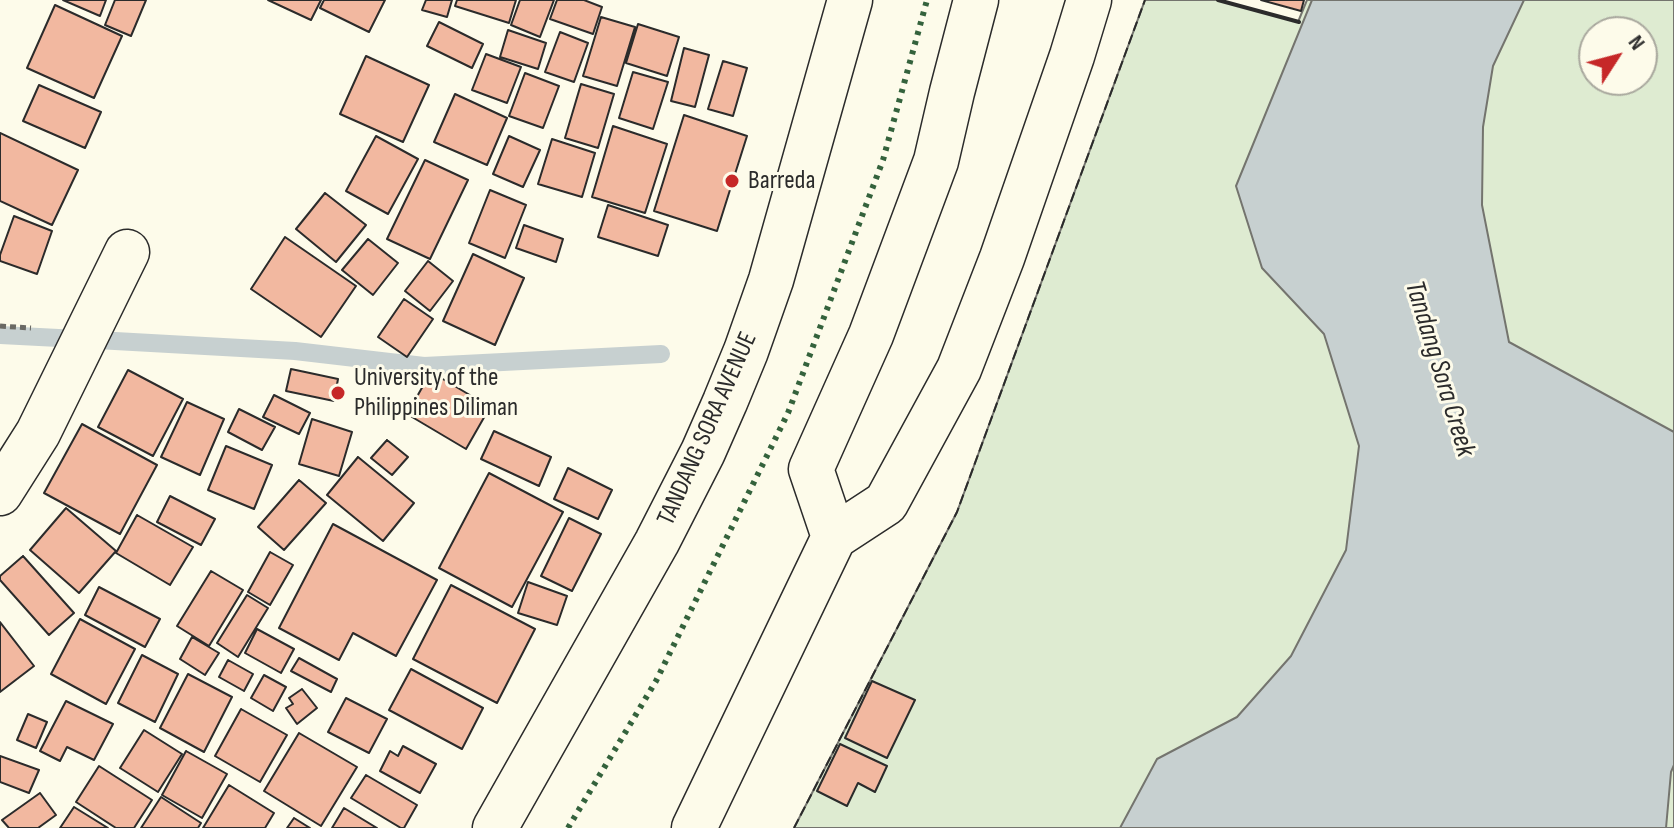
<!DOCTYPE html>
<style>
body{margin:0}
#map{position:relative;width:1674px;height:828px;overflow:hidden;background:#fdfbea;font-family:"Sofia Sans Condensed",sans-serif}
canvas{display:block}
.north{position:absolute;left:1578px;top:16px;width:80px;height:80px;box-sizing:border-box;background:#fdfbea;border:2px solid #a9a89e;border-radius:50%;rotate:54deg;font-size:22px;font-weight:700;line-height:32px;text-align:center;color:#2b2b2b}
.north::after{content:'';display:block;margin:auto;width:28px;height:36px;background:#c62828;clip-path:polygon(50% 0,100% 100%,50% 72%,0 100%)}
</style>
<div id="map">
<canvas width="1674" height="828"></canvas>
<div class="north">N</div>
</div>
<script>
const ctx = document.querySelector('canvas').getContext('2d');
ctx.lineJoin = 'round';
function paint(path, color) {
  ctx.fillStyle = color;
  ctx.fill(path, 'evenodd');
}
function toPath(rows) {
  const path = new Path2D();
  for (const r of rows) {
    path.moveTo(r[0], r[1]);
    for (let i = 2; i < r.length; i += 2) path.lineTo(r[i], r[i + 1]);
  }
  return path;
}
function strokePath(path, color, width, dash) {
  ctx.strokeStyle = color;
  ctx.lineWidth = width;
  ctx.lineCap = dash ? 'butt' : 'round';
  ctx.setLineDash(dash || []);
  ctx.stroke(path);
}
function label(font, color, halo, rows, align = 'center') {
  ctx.font = font + ' "Sofia Sans Condensed",sans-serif';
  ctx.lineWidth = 6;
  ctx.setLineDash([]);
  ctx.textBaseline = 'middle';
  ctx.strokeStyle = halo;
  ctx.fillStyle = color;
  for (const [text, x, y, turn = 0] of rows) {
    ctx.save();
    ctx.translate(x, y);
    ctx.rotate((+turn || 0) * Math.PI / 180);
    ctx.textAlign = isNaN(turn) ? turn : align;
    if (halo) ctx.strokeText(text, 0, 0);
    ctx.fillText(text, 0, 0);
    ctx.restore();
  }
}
const green = toPath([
 [1145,0,1218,0,1298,22,1307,0,1674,0,1674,828,794,828,957,512,1145,0],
 [1594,32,1642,32,1642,80,1594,80,1594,32]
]);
paint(green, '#deebd1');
strokePath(green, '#74746e', 2);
const water = toPath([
 [1312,0,1524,0,1493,66,1483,127,1482,205,1509,342,1674,432,1674,765,1671,772,1666,828,1120,828,1157,759,1237,717,1291,656,1346,550,1359,446,1324,334,1262,268,1236,186,1312,0]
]);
paint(water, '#c7d0d0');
strokePath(water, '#74746e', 2);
strokePath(toPath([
 [0,335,78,339],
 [97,340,295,351,424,366,661,354]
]), '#c7d0d0', 18);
const building = toPath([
 [63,0,106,0,100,16,63,0],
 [115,0,146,0,131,36,105,25,115,0],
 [268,0,321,0,311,20,268,0],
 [324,0,385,0,369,32,320,8,324,0],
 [426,0,452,0,447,17,422,10,426,0],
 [457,0,516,0,509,23,455,6,457,0],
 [520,0,554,0,540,37,511,25,520,0],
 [557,0,584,0,602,7,593,34,550,19,557,0],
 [1261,0,1304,0,1301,11,1261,0],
 [55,5,122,36,94,98,27,68,55,5],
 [601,17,635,27,617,86,583,76,601,17],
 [439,22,483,44,472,68,427,46,439,22],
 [638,24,679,37,667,76,626,63,638,24],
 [508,30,546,43,538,69,500,57,508,30],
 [560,32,588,43,574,82,545,72,560,32],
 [684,48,709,55,695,107,671,101,684,48],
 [486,54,521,67,507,103,472,90,486,54],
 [366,56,429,85,403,142,340,114,366,56],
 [723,61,747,68,733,116,708,109,723,61],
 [633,72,668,82,653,129,619,118,633,72],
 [525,73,559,86,543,128,509,116,525,73],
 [581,84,614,94,598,148,565,138,581,84],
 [39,85,101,112,85,148,23,121,39,85],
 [455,94,507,118,487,165,434,142,455,94],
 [684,115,747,136,717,231,654,211,684,115],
 [613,126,667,144,645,213,592,197,613,126],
 [0,133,78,170,52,225,0,201,0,133],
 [376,136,418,159,388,214,346,191,376,136],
 [509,136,540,150,523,187,493,174,509,136],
 [552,139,595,153,582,197,538,184,552,139],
 [425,160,468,180,430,259,387,239,425,160],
 [490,190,526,205,505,258,469,243,490,190],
 [325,193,366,225,336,262,296,229,325,193],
 [608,205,668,225,658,256,598,237,608,205],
 [14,216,52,231,37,274,0,261,0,255,14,216],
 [524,225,563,239,556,262,516,248,524,225],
 [285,237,356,286,321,337,251,289,285,237],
 [368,239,398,263,373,295,342,270,368,239],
 [473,254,524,278,495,345,443,321,473,254],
 [428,261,453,281,430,311,405,291,428,261],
 [404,299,433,319,407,357,378,337,404,299],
 [291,369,338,379,334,401,286,391,291,369],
 [128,370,183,399,153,456,98,427,128,370],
 [431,372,490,407,466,449,407,414,431,372],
 [274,395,310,413,299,434,263,417,274,395],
 [187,402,224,419,200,475,161,457,187,402],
 [239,409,275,427,262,450,228,432,239,409],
 [312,419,352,432,339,476,299,464,312,419],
 [82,424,157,465,120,534,44,493,82,424],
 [494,431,551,457,539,486,481,459,494,431],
 [387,440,408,457,392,475,371,458,387,440],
 [226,446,272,465,254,509,208,490,226,446],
 [358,457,414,503,383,541,327,495,358,457],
 [568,468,612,490,598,519,554,499,568,468],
 [489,473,563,512,512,607,439,568,489,473],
 [299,480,326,503,284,550,258,527,299,480],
 [170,496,215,519,201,545,157,522,170,496],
 [66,508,116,551,79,593,30,550,66,508],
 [137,515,193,547,170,585,116,553,137,515],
 [569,518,601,534,572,591,541,576,569,518],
 [333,524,437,580,396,656,353,633,339,660,279,628,333,524],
 [270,552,293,565,270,605,248,592,270,552],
 [23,556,74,613,49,635,0,580,0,576,23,556],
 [211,571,243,590,209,646,177,626,211,571],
 [528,582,567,596,557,625,518,613,528,582],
 [451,585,535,629,497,703,413,659,451,585],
 [99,587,160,619,145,647,85,615,99,587],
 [247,595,268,608,238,657,217,643,247,595],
 [80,619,135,649,106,704,51,674,80,619],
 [0,622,34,666,0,692,0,622],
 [257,629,294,649,281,673,245,653,257,629],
 [192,637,219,653,205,675,180,659,192,637],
 [142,655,178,674,155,722,118,703,142,655],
 [299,658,337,679,331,692,291,671,299,658],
 [228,660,253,674,244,691,219,677,228,660],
 [411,669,483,708,462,749,389,710,411,669],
 [188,674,232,697,204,752,160,728,188,674],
 [264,675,286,687,273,711,251,698,264,675],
 [872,681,915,700,887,758,845,738,872,681],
 [302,689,317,708,297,724,286,708,293,704,289,698,302,689],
 [346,698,387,719,369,753,328,732,346,698],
 [66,701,113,724,94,760,67,747,60,761,40,751,66,701],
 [241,709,287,735,260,782,215,756,241,709],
 [28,714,47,722,36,748,17,740,28,714],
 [144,730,182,754,158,792,120,768,144,730],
 [299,733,357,767,321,826,264,791,299,733],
 [840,744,887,766,875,792,858,783,847,806,817,791,840,744],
 [403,746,436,764,420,793,380,771,390,751,398,756,403,746],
 [186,751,227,774,202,818,162,795,186,751],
 [0,756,39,770,29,793,0,782,0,756],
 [99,766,152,800,134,828,116,828,76,802,99,766],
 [366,775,417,805,404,828,401,828,351,798,366,775],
 [229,785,274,813,265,828,203,828,229,785],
 [40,793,56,815,38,828,9,828,2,820,40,793],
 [161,797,201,823,198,828,141,828,161,797],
 [74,807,108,828,60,828,74,807],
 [344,808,377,828,332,828,344,808],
 [294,818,310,828,287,828,294,818]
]);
paint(building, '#f2b8a0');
strokePath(building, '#2b2b2b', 2);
const street = toPath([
 [0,493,38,433,127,252]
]);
const primary = toPath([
 [834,537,811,469,871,335,936,161,952,92,976,0],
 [495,828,657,542,703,452,725,402,746,351,771,280,850,0],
 [694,828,834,537,886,503,959,369,1002,258,1072,56,1089,0]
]);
strokePath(street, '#2b2b2b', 47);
strokePath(primary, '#2b2b2b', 47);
strokePath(toPath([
 [0,326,31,328]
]), '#6a6964', 5, [6, 4]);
strokePath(street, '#fdfbea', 44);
strokePath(primary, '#fdfbea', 44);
strokePath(toPath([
 [568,828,656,681,788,413,883,160,927,0]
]), '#34623c', 6, [4, 6]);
strokePath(toPath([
 [794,828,957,512,1145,0]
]), '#2b2b2b', 2, [10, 4]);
strokePath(toPath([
 [1218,0,1299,22]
]), '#2b2b2b', 4);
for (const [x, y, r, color] of [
 [732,181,8,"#c62828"],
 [338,393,8,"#c62828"]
]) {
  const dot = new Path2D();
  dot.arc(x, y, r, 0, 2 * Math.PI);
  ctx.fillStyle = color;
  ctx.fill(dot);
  strokePath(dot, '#fdfbea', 3);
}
label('26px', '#2b2b2b', '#fdfbea', [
 ["Barreda",748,181],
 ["University of the",354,378],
 ["Philippines Diliman",354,408]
], 'left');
label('26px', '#2b2b2b', '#fdfbea', [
 ["TANDANG SORA AVENUE",708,429,-66]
]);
label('italic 28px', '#2b2b2b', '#fdfbea', [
 ["Tandang Sora Creek",1439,369,73]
]);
</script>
